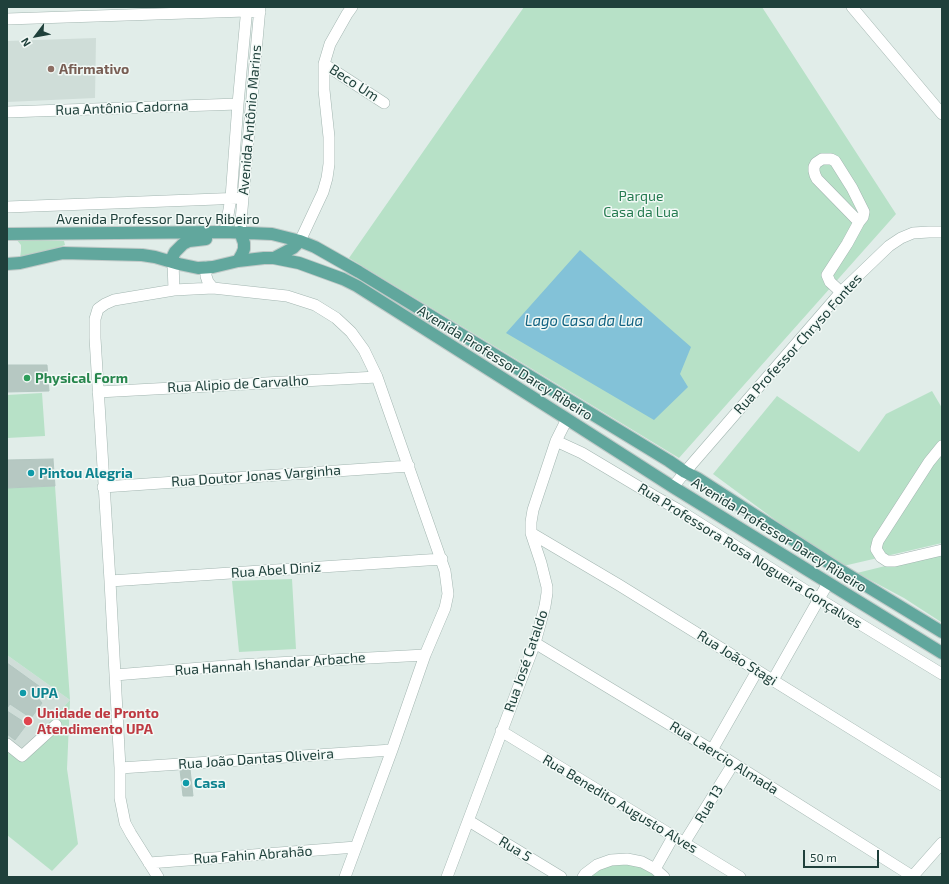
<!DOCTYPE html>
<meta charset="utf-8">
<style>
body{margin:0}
#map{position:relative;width:949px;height:884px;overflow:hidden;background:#e1ede9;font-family:"Exo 2",sans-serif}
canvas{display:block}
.frame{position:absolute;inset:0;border:8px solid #1f403b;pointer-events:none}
.north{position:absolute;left:16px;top:16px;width:40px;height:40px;-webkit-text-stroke:3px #f2f9f6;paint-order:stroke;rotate:238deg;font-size:11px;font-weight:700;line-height:16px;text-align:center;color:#1f403b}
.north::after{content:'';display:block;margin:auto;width:14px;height:18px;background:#1f403b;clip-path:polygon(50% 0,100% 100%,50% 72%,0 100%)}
.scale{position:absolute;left:803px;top:850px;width:76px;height:18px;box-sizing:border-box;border:2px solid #1f403b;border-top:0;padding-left:5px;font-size:12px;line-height:14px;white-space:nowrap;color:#1f403b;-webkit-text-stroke:3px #f2f9f6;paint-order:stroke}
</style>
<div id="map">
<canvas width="949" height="884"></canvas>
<div class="frame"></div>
<div class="north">N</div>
<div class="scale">50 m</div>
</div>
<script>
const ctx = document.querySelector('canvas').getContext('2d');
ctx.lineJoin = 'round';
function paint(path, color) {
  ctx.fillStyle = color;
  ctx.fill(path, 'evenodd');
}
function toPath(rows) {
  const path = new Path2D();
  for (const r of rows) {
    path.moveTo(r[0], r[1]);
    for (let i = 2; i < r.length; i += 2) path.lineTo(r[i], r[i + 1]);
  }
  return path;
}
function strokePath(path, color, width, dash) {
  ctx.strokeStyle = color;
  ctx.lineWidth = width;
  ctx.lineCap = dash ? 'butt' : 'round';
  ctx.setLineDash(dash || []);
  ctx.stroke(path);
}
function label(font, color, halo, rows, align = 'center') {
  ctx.font = font + ' "Exo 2",sans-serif';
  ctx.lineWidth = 3;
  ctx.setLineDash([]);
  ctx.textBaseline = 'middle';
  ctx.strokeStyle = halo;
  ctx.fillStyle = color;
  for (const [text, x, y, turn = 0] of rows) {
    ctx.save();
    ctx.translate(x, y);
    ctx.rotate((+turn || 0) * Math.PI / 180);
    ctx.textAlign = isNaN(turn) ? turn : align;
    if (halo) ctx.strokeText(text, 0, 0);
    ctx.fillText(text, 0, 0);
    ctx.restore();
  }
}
paint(toPath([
 [96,38,95,98,7,102,7,41],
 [7,655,70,700,20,753,7,743]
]), '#cfddd8');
paint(toPath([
 [524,7,762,7,896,214,679,458,349,258],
 [16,239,64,241,65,245,28,258,20,258,21,251,21,245],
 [932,391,942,408,942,543,839,567,713,474,777,396,859,452,886,414],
 [42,393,45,436,7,438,7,395],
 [55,486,70,700,67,769,78,844,52,871,7,835,7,743,20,753,70,700,7,655,7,488],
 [942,552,942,619,941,622,904,598,857,573],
 [292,579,296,649,239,652,232,581],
 [624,864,637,865,648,870,658,877,588,877,599,869,611,865]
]), '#b7e1c7');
paint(toPath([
 [580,250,691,347,680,374,688,387,654,420,506,333]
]), '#83c2d8');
const building = toPath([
 [7,365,47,365,49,391,7,392,7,365],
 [53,459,55,486,7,488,7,460,53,459],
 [7,663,43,689,36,696,42,703,31,718,10,704,7,708,7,663],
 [7,711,27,724,15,740,7,734,7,711],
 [190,769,193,796,183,796,180,770,190,769]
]);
paint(building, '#b6c8c2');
strokePath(building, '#b3c7c1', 1);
const minor = toPath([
 [852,7,942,114],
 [7,19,246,11,260,12],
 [324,64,384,103],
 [7,112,238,104],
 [7,207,141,202,243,198],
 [225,232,231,198,238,104,247,7],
 [240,232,260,7],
 [300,241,323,192,327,178,329,164,329,137,324,90,324,64,330,44,347,14,352,7],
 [173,262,174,290],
 [206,267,206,276,208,282,213,288],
 [841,292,830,282,827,275,847,244,859,222,863,217,864,212,852,188,835,161,831,159,822,159,816,163,814,167,814,171,815,175,817,179,859,222],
 [98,392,377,377],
 [556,441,582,453,654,496,677,509,819,599,942,674],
 [942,446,929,462,878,541,876,549,881,557,887,561,895,561,942,550],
 [103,487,409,466],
 [673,487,685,472,841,292,889,246,901,238,913,233,929,232,942,232],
 [531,533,619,585,942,785],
 [110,581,442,559],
 [535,643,712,750,912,876],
 [115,675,238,665,425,655],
 [773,680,828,583],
 [501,731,740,877],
 [7,744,22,756,56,725],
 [712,750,757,671],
 [120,768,392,750],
 [469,821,561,877],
 [684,843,733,764],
 [149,863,356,847],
 [655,869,673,837],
 [158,877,131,834,125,823,120,798,120,768,110,581,95,338,95,319,98,309,105,304,114,300,174,290,213,288,287,296,315,305,336,318,351,332,364,350,377,377,445,571,448,594,445,608,425,655,392,750,345,877],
 [447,877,535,643,545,606,547,593,547,587,541,563,531,533,531,522,533,510,556,441,567,419],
 [583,877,585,874,597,865,611,860,627,859,642,862,655,869,664,877],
 [912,877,942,843]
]);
const major = toPath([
 [7,234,225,232,272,234,300,241,315,247,359,272,669,461,685,472,697,478,837,568,942,632],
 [274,258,293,248,300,241],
 [238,261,242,254,244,249,244,243,240,232],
 [173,262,173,256,175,252,183,244,189,241,206,239],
 [7,264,20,263,63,253,142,255,155,257,179,264,198,268,213,267,238,261,264,258,274,258,299,263,343,279,357,286,567,419,673,487,942,653]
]);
strokePath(minor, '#a3b6b1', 12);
strokePath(major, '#c0cac8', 14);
strokePath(minor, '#fff', 11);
strokePath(major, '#61a79d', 12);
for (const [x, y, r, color] of [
 [51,69,4,"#8d6e63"],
 [27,378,4,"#2e9e5b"],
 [31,473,4,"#0f9aa8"],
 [23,693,4,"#0f9aa8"],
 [28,721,5,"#e0444e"],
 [186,783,4,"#0f9aa8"]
]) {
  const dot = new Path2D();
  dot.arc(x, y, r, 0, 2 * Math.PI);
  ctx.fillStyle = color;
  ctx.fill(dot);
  strokePath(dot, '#f2f9f6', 1.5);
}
label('bold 14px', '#785e54', '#f2f9f6', [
 ["Afirmativo",59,69]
], 'left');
label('14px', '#1f403b', '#f2f9f6', [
 ["Beco Um",354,83,33],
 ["Rua Antônio Cadorna",122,108,-2],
 ["Avenida Antônio Marins",250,120,-85],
 ["Avenida Professor Darcy Ribeiro",158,219],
 ["Rua Professor Chryso Fontes",798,344,-48],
 ["Avenida Professor Darcy Ribeiro",505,363,32],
 ["Rua Alipio de Carvalho",238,384,-3],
 ["Rua Doutor Jonas Varginha",256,476,-4],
 ["Avenida Professor Darcy Ribeiro",779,535,32],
 ["Rua Professora Rosa Nogueira Gonçalves",750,556,32],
 ["Rua Abel Diniz",276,570,-4],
 ["Rua João Stagi",737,658,32],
 ["Rua José Cataldo",526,661,-71],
 ["Rua Hannah Ishandar Arbache",270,664,-4],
 ["Rua Laercio Almada",724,758,32],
 ["Rua João Dantas Oliveira",256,759,-4],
 ["Rua Benedito Augusto Alves",620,804,31],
 ["Rua 13",709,804,-59],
 ["Rua 5",515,849,31],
 ["Rua Fahin Abrahão",253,855,-4]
]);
label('14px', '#257b50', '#f2f9f6', [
 ["Parque",641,196],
 ["Casa da Lua",641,212]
]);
label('bold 14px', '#27864d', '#f2f9f6', [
 ["Physical Form",35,378]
], 'left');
label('bold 14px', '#0d838f', '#f2f9f6', [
 ["Pintou Alegria",39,473],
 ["UPA",31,693],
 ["Casa",194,783]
], 'left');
label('bold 14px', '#be3a42', '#f2f9f6', [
 ["Unidade de Pronto",37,713],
 ["Atendimento UPA",37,729]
], 'left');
label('italic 15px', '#136382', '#f2f9f6', [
 ["Lago Casa da Lua",584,321]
]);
</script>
